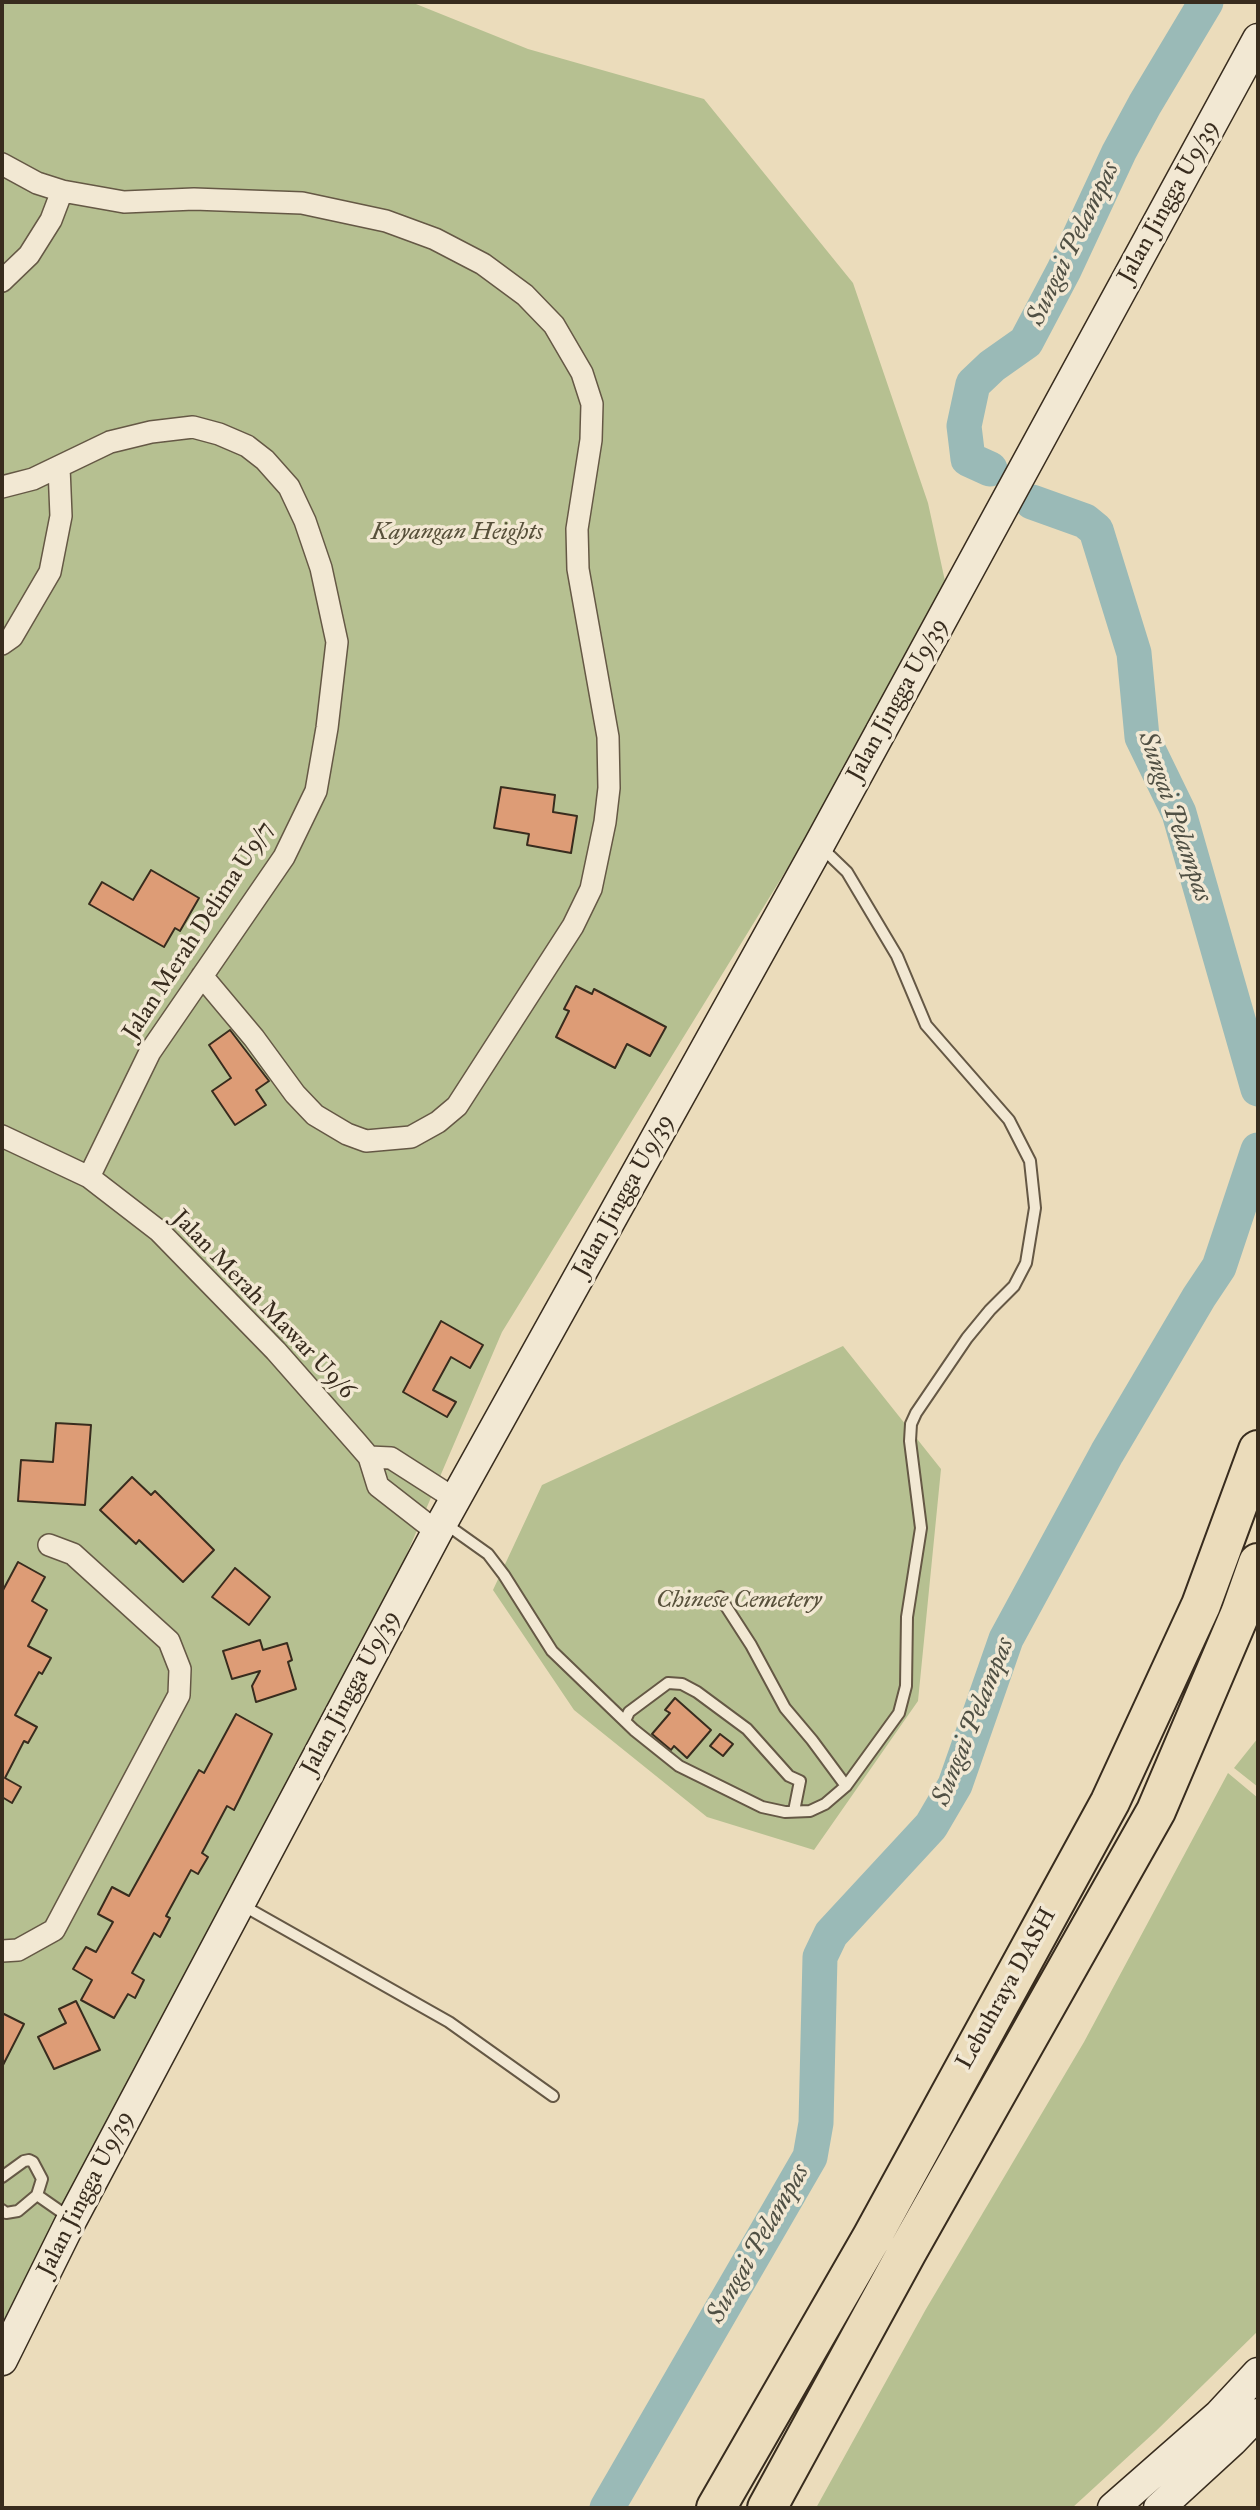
<!DOCTYPE html>
<style>
body{margin:0}
#map{position:relative;width:1260px;height:2510px;overflow:hidden;background:#ebdcbb;font-family:"IM FELL Great Primer",serif}
canvas{display:block}
.frame{position:absolute;inset:0;border:4px solid #382c1e;pointer-events:none}
</style>
<div id="map">
<canvas width="1260" height="2510"></canvas>
<div class="frame"></div>
</div>
<script>
const ctx = document.querySelector('canvas').getContext('2d');
ctx.lineJoin = 'round';
function paint(path, color) {
  ctx.fillStyle = color;
  ctx.fill(path, 'evenodd');
}
function toPath(rows) {
  const path = new Path2D();
  for (const r of rows) {
    path.moveTo(r[0], r[1]);
    for (let i = 2; i < r.length; i += 2) path.lineTo(r[i], r[i + 1]);
  }
  return path;
}
function strokePath(path, color, width, dash) {
  ctx.strokeStyle = color;
  ctx.lineWidth = width;
  ctx.lineCap = dash ? 'butt' : 'round';
  ctx.setLineDash(dash || []);
  ctx.stroke(path);
}
function label(font, color, halo, rows, align = 'center') {
  ctx.font = font + ' "IM FELL Great Primer",serif';
  ctx.lineWidth = 7;
  ctx.setLineDash([]);
  ctx.textBaseline = 'middle';
  ctx.strokeStyle = halo;
  ctx.fillStyle = color;
  for (const [text, x, y, turn = 0] of rows) {
    ctx.save();
    ctx.translate(x, y);
    ctx.rotate((+turn || 0) * Math.PI / 180);
    ctx.textAlign = isNaN(turn) ? turn : align;
    if (halo) ctx.strokeText(text, 0, 0);
    ctx.fillText(text, 0, 0);
    ctx.restore();
  }
}
paint(toPath([
 [2,2,411,2,528,49,704,99,853,283,928,503,950,604,502,1332,327,1740,2,2340],
 [843,1346,941,1469,918,1701,814,1850,707,1817,574,1710,493,1590,542,1485],
 [1258,1738,1258,1787,1234,1768],
 [1228,1773,1258,1798,1258,2331,1156,2431,1072,2508,816,2508,926,2309,1084,2042]
]), '#b6c091');
strokePath(toPath([
 [990,469,968,459,964,426,973,384,992,366,1026,342,1064,270,1119,152,1145,104,1206,2],
 [1032,502,1085,521,1096,530,1134,653,1142,737,1179,813,1258,1089],
 [607,2508,810,2157,816,2123,820,1957,831,1934,931,1826,955,1785,1006,1639,1107,1453,1199,1297,1219,1267,1258,1150]
]), '#9abab7', 35);
const building = toPath([
 [501,787,555,795,553,812,577,816,571,853,527,845,529,834,494,828,501,787],
 [151,870,199,898,180,931,175,928,164,947,89,904,102,882,133,900,151,870],
 [576,986,592,994,594,989,666,1027,650,1056,627,1044,615,1068,556,1037,569,1011,564,1009,576,986],
 [230,1030,269,1081,256,1090,266,1105,235,1125,212,1091,231,1078,209,1045,230,1030],
 [441,1321,483,1345,470,1368,451,1357,433,1390,456,1402,447,1417,403,1392,441,1321],
 [56,1423,91,1425,85,1505,18,1501,21,1460,53,1462,56,1423],
 [132,1477,151,1495,155,1491,214,1550,183,1582,139,1540,136,1544,100,1510,132,1477],
 [18,1562,45,1577,32,1601,47,1610,28,1646,51,1658,42,1674,39,1672,15,1715,37,1727,28,1743,24,1741,5,1778,21,1787,12,1803,2,1797,2,1592,18,1562],
 [235,1568,270,1597,249,1625,212,1597,235,1568],
 [260,1640,263,1650,287,1643,292,1660,288,1662,296,1689,256,1702,252,1686,260,1671,232,1679,223,1651,260,1640],
 [675,1698,711,1730,687,1758,674,1746,671,1750,652,1734,670,1713,665,1710,675,1698],
 [236,1714,272,1734,234,1810,227,1806,202,1853,208,1857,198,1874,191,1870,166,1916,170,1918,160,1937,154,1933,132,1973,144,1980,135,1998,128,1994,114,2018,81,2000,92,1980,73,1969,86,1947,96,1952,113,1922,98,1914,112,1887,129,1896,199,1770,204,1773,236,1714],
 [720,1734,733,1744,723,1756,710,1746,720,1734],
 [76,2001,100,2050,54,2069,38,2037,66,2023,59,2009,76,2001],
 [2,2013,24,2024,2,2067,2,2013]
]);
paint(building, '#dd9c76');
strokePath(building, '#382c1e', 2);
const lane = toPath([
 [443,1522,488,1554,504,1575,552,1651,634,1730,679,1766,762,1807,785,1812,810,1811,825,1804,846,1786,899,1713,906,1686,907,1617,921,1528,910,1441,911,1424,916,1413,967,1338,990,1310,1014,1286,1026,1263,1035,1208,1030,1161,1009,1120,926,1025,897,956,847,872,821,847],
 [720,1597,751,1645,785,1708,812,1740,846,1786],
 [625,1721,629,1712,668,1683,682,1684,697,1692,747,1729,789,1776,800,1781,794,1811],
 [242,1905,449,2022,553,2096],
 [2,2177,24,2161,29,2160,33,2162,42,2179,37,2195,18,2211,6,2213,2,2210],
 [37,2195,70,2218]
]);
const street = toPath([
 [2,164,37,183,62,191,124,202,194,199,302,203,386,221,435,239,483,264,525,295,554,325,582,373,592,404,591,440,577,529,578,569,608,737,609,788,605,822,591,889,573,926,457,1106,438,1122,411,1137,366,1141,347,1134,315,1115,295,1094,254,1038,202,976],
 [2,281,29,255,51,220,62,191],
 [2,487,33,479,110,442,151,432,193,427,219,434,247,446,265,460,289,487,305,521,321,568,337,642,327,728,316,791,284,857,150,1052,89,1177],
 [2,644,12,637,50,572,61,516,59,467],
 [2,1136,89,1177,159,1231,276,1351,357,1443,369,1457,378,1486,437,1532],
 [369,1457,391,1458,455,1499],
 [2,1951,18,1950,54,1930,179,1695,180,1669,169,1641,73,1554,49,1545]
]);
const secondary = toPath([
 [2,2360,72,2219,437,1532,819,845,1258,39],
 [1113,2508,1219,2415,1258,2373],
 [1159,2508,1232,2441,1258,2414]
]);
const highway = toPath([
 [716,2508,872,2237,1110,1802,1201,1605,1258,1450],
 [767,2508,907,2252,1156,1811,1240,1614,1258,1563]
]);
strokePath(lane, '#655845', 14);
strokePath(street, '#655845', 24);
strokePath(secondary, '#382c1e', 33);
strokePath(highway, '#382c1e', 42);
strokePath(lane, '#f2e8d3', 10);
strokePath(street, '#f2e8d3', 21);
strokePath(secondary, '#f2e8d3', 30);
strokePath(highway, '#ebdcbb', 38);
label('24px', '#382c1e', '#f2e8d3', [
 ["Jalan Jingga U9/39",1169,202,-61],
 ["Jalan Jingga U9/39",898,700,-61],
 ["Jalan Merah Delima U9/7",199,931,-57],
 ["Jalan Jingga U9/39",624,1196,-61],
 ["Jalan Merah Mawar U9/6",263,1305,46],
 ["Jalan Jingga U9/39",351,1693,-62],
 ["Lebuhraya DASH",1007,1989,-61],
 ["Jalan Jingga U9/39",86,2194,-63]
]);
label('italic 24px', '#58513b', '#f2e8d3', [
 ["Kayangan Heights",457,533],
 ["Chinese Cemetery",739,1601]
]);
label('italic 26px', '#505044', '#f2e8d3', [
 ["Sungai Pelampas",1074,244,-64],
 ["Sungai Pelampas",1174,817,71],
 ["Sungai Pelampas",974,1722,-68],
 ["Sungai Pelampas",759,2244,-60]
]);
</script>
